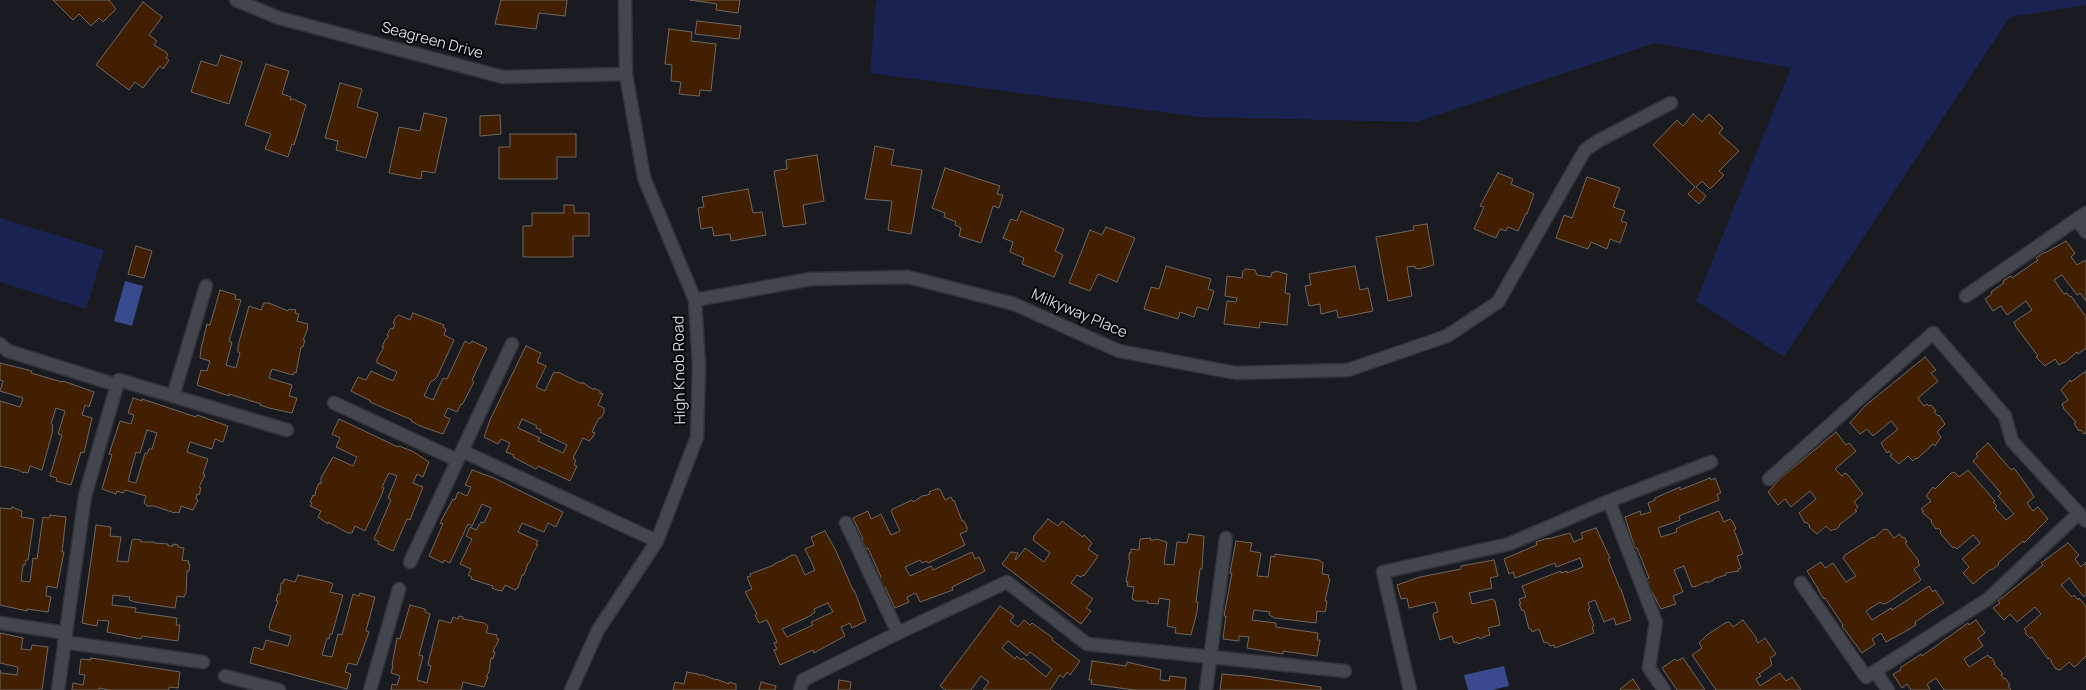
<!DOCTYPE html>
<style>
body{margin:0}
canvas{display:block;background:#191b21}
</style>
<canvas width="2086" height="690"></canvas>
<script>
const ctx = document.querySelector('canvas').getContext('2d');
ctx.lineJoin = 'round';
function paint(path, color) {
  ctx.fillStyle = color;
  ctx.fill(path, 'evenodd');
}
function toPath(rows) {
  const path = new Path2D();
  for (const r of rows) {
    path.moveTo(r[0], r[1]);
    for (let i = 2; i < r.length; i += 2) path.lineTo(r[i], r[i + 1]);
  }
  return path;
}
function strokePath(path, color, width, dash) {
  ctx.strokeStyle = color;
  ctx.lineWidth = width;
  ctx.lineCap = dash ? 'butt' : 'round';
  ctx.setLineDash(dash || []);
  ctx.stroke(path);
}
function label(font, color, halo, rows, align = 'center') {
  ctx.font = font + ' Manrope,sans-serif';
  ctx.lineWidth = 4;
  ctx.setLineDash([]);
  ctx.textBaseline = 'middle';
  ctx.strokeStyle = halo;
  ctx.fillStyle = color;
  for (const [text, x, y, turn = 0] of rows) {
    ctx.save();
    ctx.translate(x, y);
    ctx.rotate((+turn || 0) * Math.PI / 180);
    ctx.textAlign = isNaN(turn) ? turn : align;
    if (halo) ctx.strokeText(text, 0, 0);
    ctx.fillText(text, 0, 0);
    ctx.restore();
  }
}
paint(toPath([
 [880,0,2086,0,2086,5,2010,17,1784,357,1696,301,1791,68,1655,43,1416,122,1199,117,870,73,876,1],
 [0,218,104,250,86,309,0,282]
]), '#192250');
paint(toPath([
 [125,281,143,286,132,326,114,321],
 [1504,666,1509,686,1492,690,1468,690,1464,675]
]), '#3a4a8e');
const building = toPath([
 [53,0,109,0,116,9,103,22,99,18,91,26,79,14,73,20,53,0],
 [501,0,567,0,565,16,539,13,536,29,495,24,501,0],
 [690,0,740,0,738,13,716,10,717,4,690,0],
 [143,2,162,17,149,35,157,41,154,45,166,52,168,55,166,58,169,60,163,69,160,66,143,88,135,82,129,90,96,65,143,2],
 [697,21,741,26,739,39,695,34,697,21],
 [669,29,692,32,691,41,716,44,711,91,700,90,699,96,679,94,681,82,671,81,672,65,665,64,669,29],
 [221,55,242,62,229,104,191,92,201,61,217,66,221,55],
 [266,64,289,71,282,94,291,97,290,100,293,99,306,105,294,145,292,144,288,157,265,149,271,134,245,125,266,64],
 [340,83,362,89,357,107,378,113,366,158,336,150,338,141,325,138,340,83],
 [424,113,447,118,435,173,422,171,421,179,389,173,399,127,420,131,424,113],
 [1693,114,1702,122,1709,114,1723,128,1719,133,1739,151,1719,171,1724,175,1710,189,1702,181,1696,187,1706,196,1699,204,1688,194,1695,187,1653,145,1677,120,1683,126,1693,114],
 [500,115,501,134,480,136,480,116,500,115],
 [510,134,576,134,576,157,557,157,557,179,499,179,499,147,510,147,510,134],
 [875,146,894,150,891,165,922,170,911,234,888,230,892,201,865,199,875,146],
 [817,155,824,201,803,205,806,224,783,227,774,171,787,169,786,160,817,155],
 [945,168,1000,186,997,194,1003,195,999,208,993,206,981,243,959,236,961,228,955,225,956,222,944,217,945,213,932,208,945,168],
 [1498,173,1513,179,1511,184,1534,194,1527,214,1526,213,1518,231,1508,227,1506,231,1500,229,1496,238,1474,229,1484,207,1480,206,1498,173],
 [1587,177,1620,188,1613,207,1625,211,1621,221,1627,223,1620,243,1610,239,1607,249,1591,242,1588,249,1556,238,1564,215,1572,218,1587,177],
 [748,189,753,213,762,212,766,235,731,241,730,234,714,236,712,227,701,229,698,208,704,207,702,197,748,189],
 [564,205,574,205,574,213,589,213,589,236,573,236,573,257,523,257,523,226,532,226,532,213,564,213,564,205],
 [1021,211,1064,229,1055,251,1063,255,1054,277,1022,264,1024,258,1010,252,1013,242,1003,238,1011,219,1017,221,1021,211],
 [1427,224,1434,265,1419,269,1415,268,1415,266,1407,267,1412,296,1388,301,1376,237,1414,230,1413,226,1427,224],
 [1106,227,1135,238,1117,282,1098,274,1090,291,1069,283,1090,230,1102,235,1106,227],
 [2066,241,2075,253,2071,257,2077,265,2085,260,2086,262,2086,301,2080,293,2077,295,2062,275,2054,280,2064,294,2067,293,2070,297,2071,296,2086,317,2086,348,2078,354,2077,352,2064,363,2064,362,2059,365,2055,359,2045,366,2036,357,2038,356,2016,327,2014,322,2032,310,2026,301,2007,315,2001,306,1993,311,1985,299,1992,294,1991,292,2004,283,2003,281,2011,276,2012,278,2038,260,2036,258,2045,252,2045,253,2066,241],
 [136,246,152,251,144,278,128,274,136,246],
 [1166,266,1211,279,1208,289,1214,291,1208,310,1197,307,1194,317,1180,312,1178,319,1144,309,1151,287,1159,289,1166,266],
 [1355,266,1360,290,1368,288,1373,311,1338,318,1337,310,1321,314,1320,304,1309,306,1305,286,1311,285,1309,274,1355,266],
 [1246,269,1255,270,1257,275,1271,277,1272,272,1274,273,1275,271,1287,274,1285,293,1290,294,1287,325,1260,322,1259,328,1224,324,1227,301,1236,302,1237,298,1225,296,1227,276,1242,278,1243,271,1246,269],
 [220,290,236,295,235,299,241,300,229,341,232,342,226,365,236,368,240,353,238,352,238,346,249,306,261,310,264,303,269,303,288,311,289,309,296,310,295,313,299,314,297,321,308,324,307,327,308,328,303,340,305,340,303,347,301,347,296,373,294,372,293,375,272,369,269,378,292,385,289,396,297,398,292,413,269,408,260,405,261,404,229,394,229,396,197,385,201,370,207,371,210,361,200,358,201,349,207,324,210,325,220,290],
 [413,313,444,325,443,327,446,329,444,335,454,340,437,377,433,381,431,381,424,396,433,400,443,378,447,379,465,341,470,344,472,341,487,348,472,380,474,382,462,405,461,404,457,412,448,408,444,416,450,419,443,434,420,426,411,421,412,420,370,402,371,401,351,391,358,377,366,380,371,371,393,381,397,372,377,363,377,359,384,347,382,347,385,340,389,336,387,335,391,328,393,329,395,324,393,323,396,317,399,315,410,320,413,313],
 [526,346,541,353,537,362,546,366,536,387,545,391,554,372,558,373,558,372,582,384,582,382,594,390,594,388,600,391,600,393,603,394,598,405,604,408,604,413,601,418,599,418,592,432,595,433,592,438,589,441,583,438,573,458,576,460,574,465,577,466,570,481,538,466,536,469,513,457,514,455,506,452,510,443,501,439,498,444,484,437,490,420,526,346],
 [522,419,537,426,536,428,541,430,540,432,567,445,563,453,538,441,540,438,518,428,522,419],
 [1925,357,1936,370,1931,373,1938,381,1918,398,1924,406,1927,404,1929,406,1931,405,1936,411,1934,412,1938,416,1939,415,1945,424,1937,432,1941,437,1935,446,1933,444,1917,459,1916,458,1913,461,1908,456,1899,464,1890,456,1892,455,1889,451,1887,453,1881,443,1898,429,1891,421,1873,436,1867,429,1860,434,1850,423,1865,406,1925,357],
 [0,363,32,371,31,373,62,382,63,381,94,392,89,407,85,405,82,415,92,418,84,453,81,452,71,485,56,481,57,478,50,476,62,435,58,434,65,411,56,408,51,424,53,425,52,430,53,430,42,470,30,466,28,473,24,472,24,473,18,470,0,466,0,401,20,407,23,398,0,391,3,381,0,380,0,363],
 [2086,371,2086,433,2084,434,2081,430,2079,431,2074,423,2076,422,2064,409,2062,404,2068,400,2061,390,2070,380,2071,382,2086,371],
 [133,398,142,401,142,399,196,417,197,415,228,426,223,442,215,439,212,449,190,442,187,452,208,459,203,474,205,475,199,487,201,488,199,495,197,494,196,499,198,500,193,510,181,506,179,513,175,512,175,513,154,506,147,506,144,503,146,496,125,490,123,493,117,491,116,494,102,489,112,455,109,454,120,421,131,424,134,415,128,413,133,398],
 [147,430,157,433,152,449,149,449,147,454,145,453,136,483,128,481,136,452,140,453,147,430],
 [339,419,398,447,399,446,412,451,429,462,423,477,417,474,413,483,423,487,410,520,407,519,393,551,378,544,379,542,374,539,391,500,388,498,397,476,389,473,382,487,384,488,382,494,365,531,355,526,352,533,348,533,328,522,328,524,318,517,321,511,310,506,312,503,310,502,313,495,315,496,316,490,319,483,321,484,321,478,333,457,353,466,357,457,336,447,340,438,332,434,339,419],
 [1836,432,1846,445,1849,443,1856,451,1835,469,1842,476,1845,473,1848,475,1863,494,1854,502,1858,507,1855,510,1857,511,1839,525,1840,526,1835,530,1834,529,1831,531,1826,526,1817,534,1809,527,1810,526,1806,522,1805,523,1799,513,1816,499,1810,491,1791,507,1785,499,1778,505,1768,492,1781,478,1836,432],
 [1988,443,2011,470,2014,468,2030,490,2034,497,2027,503,2033,511,2038,507,2048,519,2024,543,2023,541,1998,563,1999,564,1992,570,1991,569,1973,584,1963,573,1969,567,1962,559,1980,543,1973,535,1957,549,1955,547,1953,548,1940,533,1941,531,1938,528,1936,529,1931,522,1932,521,1922,512,1924,511,1921,509,1931,501,1926,496,1933,487,1935,489,1950,474,1954,472,1959,477,1968,470,1995,501,1993,502,1997,506,1995,508,2006,520,2014,514,1998,496,2001,493,1973,461,1978,456,1976,454,1988,443],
 [472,470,494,478,563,512,556,527,548,523,544,532,522,523,518,532,538,541,536,544,538,545,534,551,529,563,528,563,524,575,522,575,518,588,515,590,505,585,502,591,497,590,492,588,493,586,471,579,472,577,468,575,471,569,460,564,472,539,466,536,470,527,476,530,481,522,484,523,491,508,482,504,472,526,468,524,450,563,444,560,443,563,429,556,443,524,440,523,453,499,455,500,458,492,467,496,471,487,465,485,472,470],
 [1710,478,1711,480,1715,478,1721,493,1717,494,1719,500,1679,516,1680,520,1658,528,1661,537,1677,532,1676,529,1681,526,1719,511,1724,522,1730,519,1733,522,1736,529,1734,530,1743,554,1737,556,1741,568,1738,569,1739,571,1726,573,1726,575,1713,579,1714,580,1707,583,1707,581,1695,587,1695,586,1692,587,1684,566,1674,570,1683,592,1673,596,1676,604,1661,609,1650,588,1647,579,1649,578,1637,548,1635,548,1625,517,1640,511,1641,515,1651,512,1648,503,1655,500,1655,498,1680,487,1680,490,1710,478],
 [936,489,940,489,945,500,951,497,953,501,954,500,962,521,964,521,967,527,967,531,960,534,965,545,928,563,927,561,922,563,920,560,905,567,910,576,931,566,933,570,972,552,975,559,979,557,985,571,952,587,953,590,920,602,916,593,907,597,909,602,895,608,885,587,883,588,879,578,881,577,868,548,866,549,862,540,863,539,853,518,868,511,871,519,881,514,891,535,900,531,891,511,893,509,912,500,913,502,924,495,924,496,930,494,929,492,936,489],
 [12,507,22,511,21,517,34,519,28,560,26,560,25,565,23,565,21,581,30,582,33,558,37,559,43,517,49,518,50,515,66,517,62,552,64,552,57,588,47,586,46,596,51,597,48,612,27,609,27,611,0,605,0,508,12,509,12,507],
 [1048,519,1058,526,1062,521,1083,537,1084,535,1092,543,1088,549,1098,556,1084,576,1083,575,1081,577,1077,575,1071,583,1093,599,1086,608,1091,611,1081,624,1002,564,1011,552,1018,553,1015,559,1016,560,1025,548,1044,562,1050,553,1033,540,1034,538,1033,537,1048,519],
 [96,525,111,527,110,536,121,537,117,561,128,562,132,540,135,539,141,540,141,542,154,542,154,543,168,544,168,546,173,546,173,544,178,545,178,547,184,548,182,560,189,561,188,564,190,564,189,571,187,571,186,593,184,597,177,596,175,608,135,602,129,600,130,597,113,595,112,605,136,608,135,612,177,618,176,625,180,625,178,641,142,636,141,639,107,632,109,621,98,620,97,626,82,623,96,525],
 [1596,528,1610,558,1608,559,1620,589,1621,589,1631,620,1616,625,1614,618,1604,622,1595,600,1588,603,1590,608,1588,609,1594,626,1592,627,1594,633,1555,648,1554,645,1550,646,1547,642,1544,643,1539,629,1532,632,1531,629,1529,629,1524,610,1522,611,1519,604,1521,604,1519,599,1526,597,1522,586,1561,571,1561,573,1567,571,1567,573,1583,567,1580,558,1556,567,1555,563,1515,578,1513,572,1509,574,1504,559,1537,545,1536,542,1548,538,1548,539,1570,533,1574,542,1583,538,1581,533,1596,528],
 [1884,529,1885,530,1887,529,1894,538,1900,534,1902,538,1904,537,1907,542,1905,543,1919,561,1918,562,1920,565,1914,569,1921,580,1887,603,1882,604,1880,602,1866,611,1872,620,1891,608,1892,610,1929,586,1933,592,1935,590,1944,603,1915,622,1916,625,1906,631,1886,642,1881,633,1872,639,1875,644,1862,653,1842,626,1843,625,1825,598,1824,599,1818,590,1819,590,1807,571,1821,562,1825,568,1833,563,1846,582,1856,576,1843,558,1845,555,1873,537,1874,538,1884,529],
 [825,531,836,551,853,590,854,590,866,621,852,628,850,623,841,627,845,636,814,653,813,650,780,665,774,650,777,649,774,643,777,642,767,620,759,623,755,615,757,614,745,592,752,589,747,577,751,576,750,574,774,565,774,564,786,559,786,558,792,555,796,555,805,575,815,570,805,549,814,545,811,537,825,531],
 [828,603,833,612,811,622,813,625,787,637,782,629,810,616,815,612,814,609,828,603],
 [1189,534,1204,536,1202,569,1200,569,1196,602,1198,602,1197,612,1191,635,1175,633,1176,628,1167,626,1170,600,1159,598,1158,604,1147,603,1148,601,1136,601,1132,599,1134,587,1127,586,1128,582,1126,582,1130,560,1129,560,1129,553,1131,553,1131,549,1139,550,1140,539,1151,538,1150,540,1155,540,1156,539,1167,542,1164,564,1174,565,1177,542,1187,543,1189,534],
 [1236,541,1252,543,1250,551,1261,553,1257,576,1268,577,1271,556,1275,557,1275,554,1319,560,1323,563,1322,574,1329,575,1328,578,1330,579,1325,601,1327,601,1326,608,1325,612,1317,611,1316,623,1275,618,1269,615,1270,612,1254,610,1252,620,1276,623,1276,627,1318,633,1317,640,1320,640,1317,656,1283,651,1283,654,1247,648,1249,637,1239,636,1239,641,1223,639,1226,616,1224,616,1232,573,1230,573,1236,541],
 [2068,543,2079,555,2075,559,2081,567,2086,562,2086,595,2084,597,2069,578,2061,585,2072,597,2074,595,2078,600,2079,598,2086,607,2086,656,2076,666,2074,667,2069,662,2060,670,2056,669,2051,662,2052,661,2049,658,2048,659,2032,637,2030,638,2025,633,2026,631,2024,629,2041,614,2035,607,2017,622,2010,614,2004,620,1993,608,2000,603,1998,601,2043,565,2041,563,2068,543],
 [1494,560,1498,576,1490,578,1492,588,1469,593,1472,604,1493,599,1495,601,1500,625,1488,628,1490,635,1485,636,1485,637,1480,639,1479,637,1458,644,1457,642,1454,643,1452,636,1440,640,1433,616,1434,613,1438,612,1435,602,1409,608,1407,598,1401,599,1397,585,1420,577,1461,569,1461,566,1494,560],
 [298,575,329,582,333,584,330,592,343,595,332,634,330,634,329,639,327,638,322,655,332,657,338,634,342,635,353,594,359,596,360,593,375,597,366,631,369,632,357,665,348,663,345,672,351,674,347,689,250,663,254,647,263,650,266,640,288,646,291,636,270,630,269,626,278,601,276,601,278,594,280,594,281,583,283,583,284,579,295,582,298,575],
 [410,605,425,609,425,612,430,614,419,655,423,656,417,680,427,683,431,666,428,665,429,660,439,620,451,623,453,617,458,619,459,616,463,617,463,619,484,623,488,626,486,633,497,635,497,639,499,639,496,646,495,646,493,652,495,652,493,659,491,658,489,672,486,677,488,677,484,687,463,682,461,690,391,690,392,684,397,685,400,676,391,673,393,665,392,665,397,638,400,639,410,605],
 [1000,606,1014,616,1010,621,1018,627,1024,620,1030,625,1032,623,1053,638,1052,640,1080,661,1070,675,1067,672,1063,678,1060,675,1050,690,983,690,989,682,981,676,971,690,946,690,940,686,1000,606],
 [1008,641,1027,656,1030,652,1052,669,1046,677,1023,658,1021,660,1017,656,1015,659,1002,648,1008,641],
 [1743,620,1757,639,1756,640,1758,643,1765,638,1776,654,1770,658,1772,665,1759,674,1761,676,1756,679,1760,686,1780,673,1786,681,1792,677,1801,690,1716,690,1692,655,1702,648,1699,643,1707,635,1725,623,1729,622,1733,627,1743,620],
 [1976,620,1985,633,1978,638,1983,646,1964,659,1969,667,1988,655,1990,658,1991,657,1995,663,1994,664,2003,674,2001,675,2004,679,2005,678,2010,685,2008,686,2011,690,1944,690,1936,678,1927,684,1930,690,1911,690,1907,684,1902,688,1893,674,1901,670,1900,668,1921,654,1922,656,1968,623,1969,625,1976,620],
 [0,633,23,638,21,649,31,650,32,645,48,647,42,690,0,690,0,670,1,673,17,675,18,667,0,663,0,633],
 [91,658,180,672,178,688,169,687,169,690,109,690,99,688,99,690,72,690,73,683,83,685,85,675,79,674,81,659,91,660,91,658],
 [1683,658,1705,690,1677,690,1662,668,1675,659,1677,661,1683,658],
 [1092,661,1126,666,1127,662,1161,670,1160,680,1169,681,1170,676,1186,678,1185,690,1134,690,1091,684,1092,680,1089,680,1092,661],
 [687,672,698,674,698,675,703,675,716,680,716,679,729,684,729,682,736,684,736,690,673,690,675,682,684,684,687,672],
 [1222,674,1246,676,1321,687,1321,690,1220,690,1222,674],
 [1633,679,1640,690,1621,690,1620,689,1633,679],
 [839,680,851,682,850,690,838,690,839,680],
 [761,682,776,686,775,690,759,690,761,682]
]);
paint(building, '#411f00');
strokePath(building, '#6f6761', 1);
const minor = toPath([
 [236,0,279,18,503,77,626,74],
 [2077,219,2086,232],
 [1966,296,2086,213],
 [695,300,811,279,908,277,1014,304,1119,351,1236,373,1348,370,1447,336,1498,302,1585,150,1598,141,1671,103],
 [0,344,8,351,117,385,119,380,287,430],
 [173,396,206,286],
 [334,403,457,460],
 [462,451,657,541],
 [1769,479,1933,333,2005,416,2012,441,2086,521],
 [1609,501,1656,622,1649,668,1664,690],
 [410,562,512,344],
 [1801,583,1866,677,1988,599,2079,513],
 [0,623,66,633],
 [898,633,1007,582,1087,644,1345,671],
 [64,642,203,662],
 [1875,671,1888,690],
 [225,676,279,690],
 [58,690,85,496,117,385],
 [370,690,399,589],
 [571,690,598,630,657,541,697,437,699,366,695,300,644,178,626,74,625,0],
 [800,690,803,680,898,633,846,523],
 [1206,690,1226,538],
 [1410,690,1383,572,1509,544,1609,501,1711,462]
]);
strokePath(minor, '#333439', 15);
strokePath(minor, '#43464d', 12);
label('15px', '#d5d7dc', '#050608', [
 ["Seagreen Drive",432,41,15],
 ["Milkyway Place",1079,314,23],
 ["High Knob Road",680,370,-91]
]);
</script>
